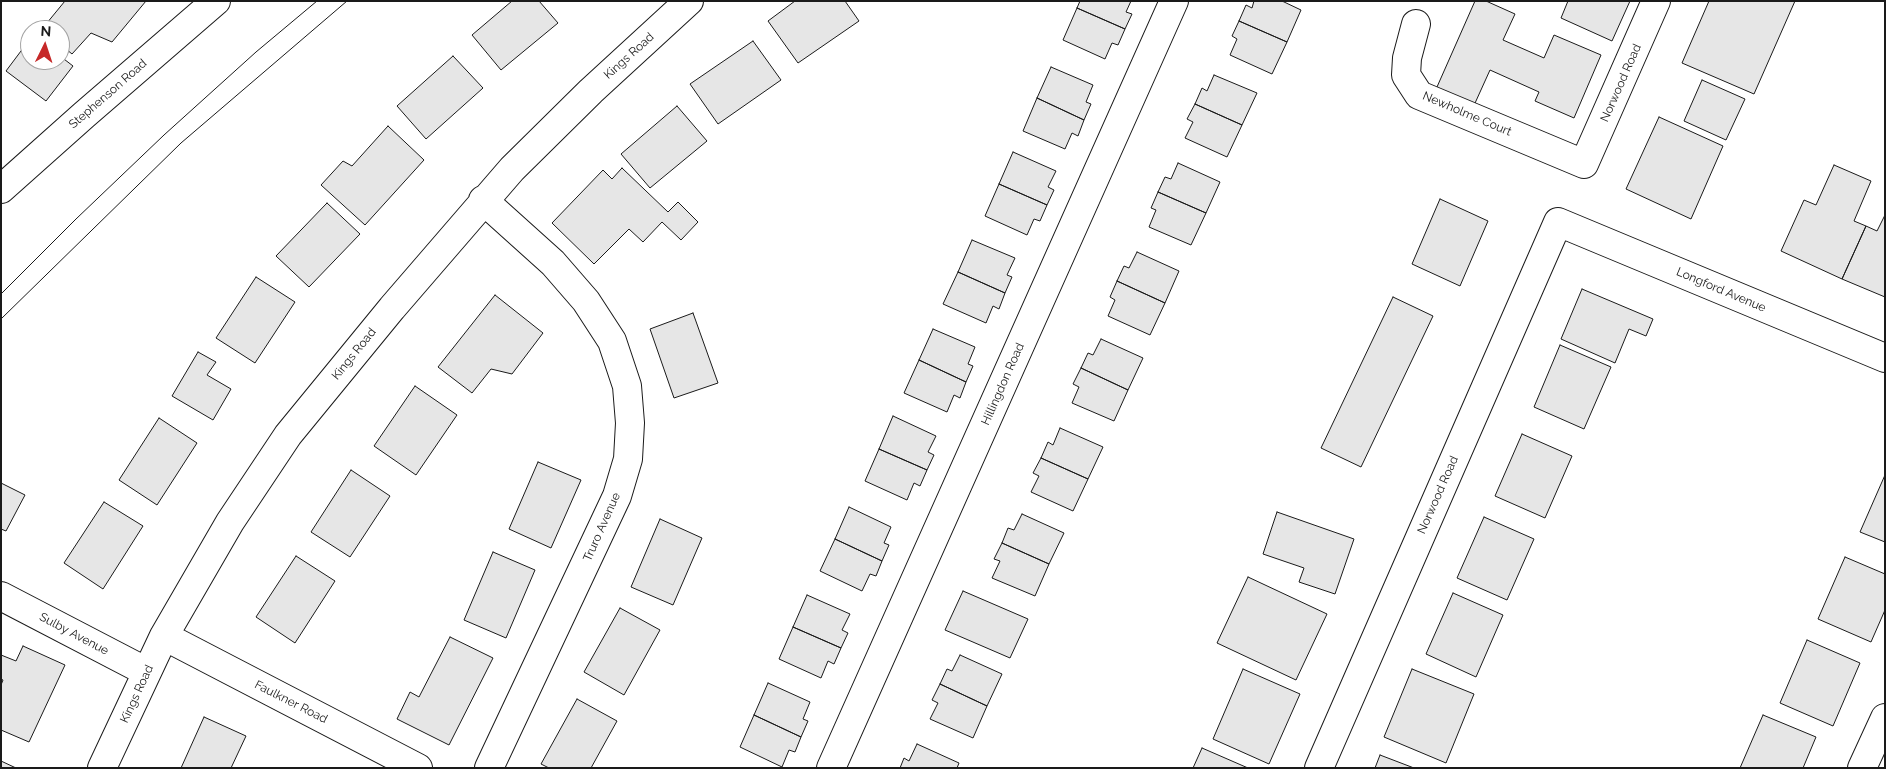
<!DOCTYPE html>
<style>
body{margin:0}
#map{position:relative;width:1886px;height:769px;overflow:hidden;background:#fff;font-family:Raleway,sans-serif}
canvas{display:block}
.frame{position:absolute;inset:0;border:2px solid #1a1a1a;pointer-events:none}
.north{position:absolute;left:20px;top:20px;width:50px;height:50px;box-sizing:border-box;background:#fff;border:1px solid #a3a3a3;border-radius:50%;rotate:4deg;font-size:14px;font-weight:700;line-height:20px;text-align:center;color:#1a1a1a}
.north::after{content:'';display:block;margin:auto;width:18px;height:22px;background:#c62828;clip-path:polygon(50% 0,100% 100%,50% 72%,0 100%)}
</style>
<div id="map">
<canvas width="1886" height="769"></canvas>
<div class="frame"></div>
<div class="north">N</div>
</div>
<script>
const ctx = document.querySelector('canvas').getContext('2d');
ctx.lineJoin = 'round';
function paint(path, color) {
  ctx.fillStyle = color;
  ctx.fill(path, 'evenodd');
}
function toPath(rows) {
  const path = new Path2D();
  for (const r of rows) {
    path.moveTo(r[0], r[1]);
    for (let i = 2; i < r.length; i += 2) path.lineTo(r[i], r[i + 1]);
  }
  return path;
}
function strokePath(path, color, width, dash) {
  ctx.strokeStyle = color;
  ctx.lineWidth = width;
  ctx.lineCap = dash ? 'butt' : 'round';
  ctx.setLineDash(dash || []);
  ctx.stroke(path);
}
function label(font, color, halo, rows, align = 'center') {
  ctx.font = font + ' Raleway,sans-serif';
  ctx.lineWidth = 4;
  ctx.setLineDash([]);
  ctx.textBaseline = 'middle';
  ctx.strokeStyle = halo;
  ctx.fillStyle = color;
  for (const [text, x, y, turn = 0] of rows) {
    ctx.save();
    ctx.translate(x, y);
    ctx.rotate((+turn || 0) * Math.PI / 180);
    ctx.textAlign = isNaN(turn) ? turn : align;
    if (halo) ctx.strokeText(text, 0, 0);
    ctx.fillText(text, 0, 0);
    ctx.restore();
  }
}
const building = toPath([
 [65,1,146,1,112,42,91,33,72,54,60,44,60,30,42,29,65,1],
 [512,1,539,1,558,23,501,70,472,35,512,1],
 [795,1,845,1,859,21,798,63,768,21,795,1],
 [1080,1,1131,1,1126,12,1132,14,1125,29,1077,8,1080,1],
 [1254,1,1282,1,1301,10,1287,42,1239,21,1246,5,1252,8,1254,1],
 [1475,1,1486,1,1515,14,1503,40,1544,58,1554,35,1601,55,1574,118,1535,101,1539,92,1490,70,1471,112,1433,96,1475,1],
 [1568,1,1630,1,1612,41,1561,18,1568,1],
 [1709,1,1795,1,1754,94,1682,63,1709,1],
 [1077,8,1125,29,1118,45,1112,43,1105,59,1063,40,1077,8],
 [1239,21,1287,42,1272,74,1230,55,1237,39,1232,36,1239,21],
 [30,39,30,60,60,60,60,56,73,66,46,101,6,71,30,39],
 [753,41,781,80,718,124,690,84,753,41],
 [453,56,483,88,426,139,397,106,453,56],
 [1051,67,1093,85,1086,102,1091,104,1084,120,1037,98,1051,67],
 [1214,75,1257,93,1242,125,1195,104,1202,88,1207,91,1214,75],
 [1702,80,1745,99,1726,140,1684,121,1702,80],
 [1037,98,1084,120,1078,136,1072,133,1065,149,1023,131,1037,98],
 [1195,104,1242,125,1227,157,1185,138,1193,122,1187,119,1195,104],
 [677,106,707,141,650,188,621,154,677,106],
 [1659,117,1723,146,1691,219,1626,189,1659,117],
 [388,126,424,160,365,225,321,185,343,161,352,166,388,126],
 [1013,152,1056,171,1048,187,1054,190,1047,205,999,184,1013,152],
 [1178,163,1220,182,1206,213,1158,192,1165,177,1171,179,1178,163],
 [1834,165,1871,181,1854,221,1866,226,1842,279,1781,251,1804,200,1816,205,1834,165],
 [622,168,668,212,678,202,698,222,681,240,662,222,643,242,629,229,594,264,552,223,603,170,612,179,622,168],
 [999,184,1047,205,1040,221,1034,219,1027,235,985,216,999,184],
 [1158,192,1206,213,1191,245,1149,227,1156,210,1151,208,1158,192],
 [1440,199,1488,221,1460,286,1412,264,1440,199],
 [327,203,360,234,309,287,276,256,327,203],
 [1885,215,1885,297,1842,279,1866,226,1877,231,1885,215],
 [972,240,1015,258,1007,275,1012,277,1005,293,958,272,972,240],
 [1137,252,1179,271,1165,303,1117,281,1124,266,1129,268,1137,252],
 [958,272,1005,293,999,309,993,306,986,323,943,304,958,272],
 [256,277,295,302,255,363,216,338,256,277],
 [1117,281,1165,303,1150,335,1108,316,1115,300,1110,297,1117,281],
 [1582,289,1653,319,1646,336,1629,329,1615,363,1561,339,1582,289],
 [495,295,543,333,512,374,491,369,472,393,438,367,495,295],
 [1393,297,1433,316,1361,467,1321,448,1393,297],
 [693,313,718,383,674,398,650,329,693,313],
 [933,329,975,347,968,364,973,366,966,382,919,360,933,329],
 [1101,339,1143,358,1128,390,1081,368,1088,353,1093,355,1101,339],
 [1560,345,1611,367,1584,429,1534,407,1560,345],
 [198,352,216,362,207,375,231,389,213,420,172,396,198,352],
 [919,360,966,382,960,398,954,395,947,412,904,393,919,360],
 [1081,368,1128,390,1114,421,1072,403,1079,387,1073,384,1081,368],
 [415,386,457,415,416,475,374,446,415,386],
 [893,416,936,436,928,452,934,455,927,470,879,449,893,416],
 [159,418,197,443,157,505,119,480,159,418],
 [1060,428,1103,447,1088,479,1041,458,1048,442,1053,445,1060,428],
 [1522,434,1572,456,1545,518,1495,496,1522,434],
 [879,449,927,470,920,486,914,483,907,500,865,481,879,449],
 [1041,458,1088,479,1073,511,1031,492,1039,476,1033,473,1041,458],
 [538,462,581,480,551,548,509,529,538,462],
 [351,470,390,496,350,557,311,532,351,470],
 [1885,475,1885,542,1860,532,1885,475],
 [1,483,25,495,6,531,1,529,1,483],
 [104,502,143,526,103,589,64,563,104,502],
 [849,507,891,527,884,543,889,545,882,561,835,539,849,507],
 [1277,512,1354,539,1335,594,1299,582,1304,568,1263,554,1277,512],
 [1022,514,1064,533,1049,564,1002,543,1008,528,1014,530,1022,514],
 [1484,517,1534,539,1507,600,1457,578,1484,517],
 [660,519,702,538,673,605,631,587,660,519],
 [835,539,882,561,876,576,870,574,862,591,820,571,835,539],
 [1002,543,1049,564,1035,596,992,578,1000,561,994,559,1002,543],
 [493,552,535,570,506,638,464,620,493,552],
 [296,556,335,581,295,643,256,617,296,556],
 [1845,557,1885,574,1885,610,1871,642,1818,619,1845,557],
 [1248,577,1327,614,1296,680,1217,643,1248,577],
 [963,591,1028,619,1010,658,945,630,963,591],
 [1453,593,1503,615,1476,677,1426,654,1453,593],
 [807,595,850,614,842,630,848,633,841,648,793,627,807,595],
 [620,608,660,630,624,695,584,672,620,608],
 [793,627,841,648,834,664,828,661,821,678,779,659,793,627],
 [450,637,493,658,449,745,397,719,410,692,419,697,450,637],
 [1807,640,1860,663,1833,726,1780,703,1807,640],
 [23,646,65,665,29,742,1,730,1,685,3,680,1,679,1,655,16,661,23,646],
 [960,655,1002,674,987,706,940,684,947,669,952,671,960,655],
 [1243,669,1300,694,1269,764,1213,739,1243,669],
 [1412,669,1474,694,1446,763,1384,737,1412,669],
 [768,683,810,702,803,719,808,721,801,737,754,715,768,683],
 [940,684,987,706,973,738,930,719,938,703,932,700,940,684],
 [577,699,617,721,591,768,549,768,541,764,577,699],
 [754,715,801,737,795,752,789,750,782,767,740,747,754,715],
 [1763,715,1816,737,1803,768,1740,768,1763,715],
 [204,717,246,736,231,768,181,768,204,717],
 [917,744,959,763,957,768,900,768,904,758,909,761,917,744],
 [1202,748,1248,768,1193,768,1202,748],
 [1380,755,1414,768,1375,768,1380,755],
 [1,761,16,768,1,768,1,761]
]);
paint(building, '#e6e6e6');
strokePath(building, '#1a1a1a', 1);
const minor = toPath([
 [1416,24,1407,58,1406,75,1419,95,1584,164,1656,1],
 [1,189,84,115,216,1],
 [483,200,553,263,586,301,612,341,627,386,630,423,628,459,617,496,489,768],
 [1,596,147,672],
 [164,636,418,768],
 [102,768,164,636,230,522,288,435,392,308,512,169,591,91,689,1],
 [831,768,1174,1],
 [1319,768,1558,222,1885,358],
 [1862,768,1885,718]
]);
strokePath(minor, '#1a1a1a', 30);
strokePath(minor, '#fff', 28);
strokePath(toPath([
 [1,294,76,219,164,135,256,52,317,1],
 [1,319,181,143,347,1]
]), '#1a1a1a', 1);
label('12px', '#1a1a1a', '#fff', [
 ["Kings Road",629,56,-42],
 ["Norwood Road",1621,83,-66],
 ["Stephenson Road",108,94,-41],
 ["Newholme Court",1467,114,23],
 ["Longford Avenue",1721,290,23],
 ["Kings Road",354,354,-51],
 ["Hillingdon Road",1003,384,-66],
 ["Norwood Road",1438,495,-66],
 ["Truro Avenue",602,527,-66],
 ["Sulby Avenue",74,634,28],
 ["Kings Road",137,694,-65],
 ["Faulkner Road",291,702,27]
]);
</script>
